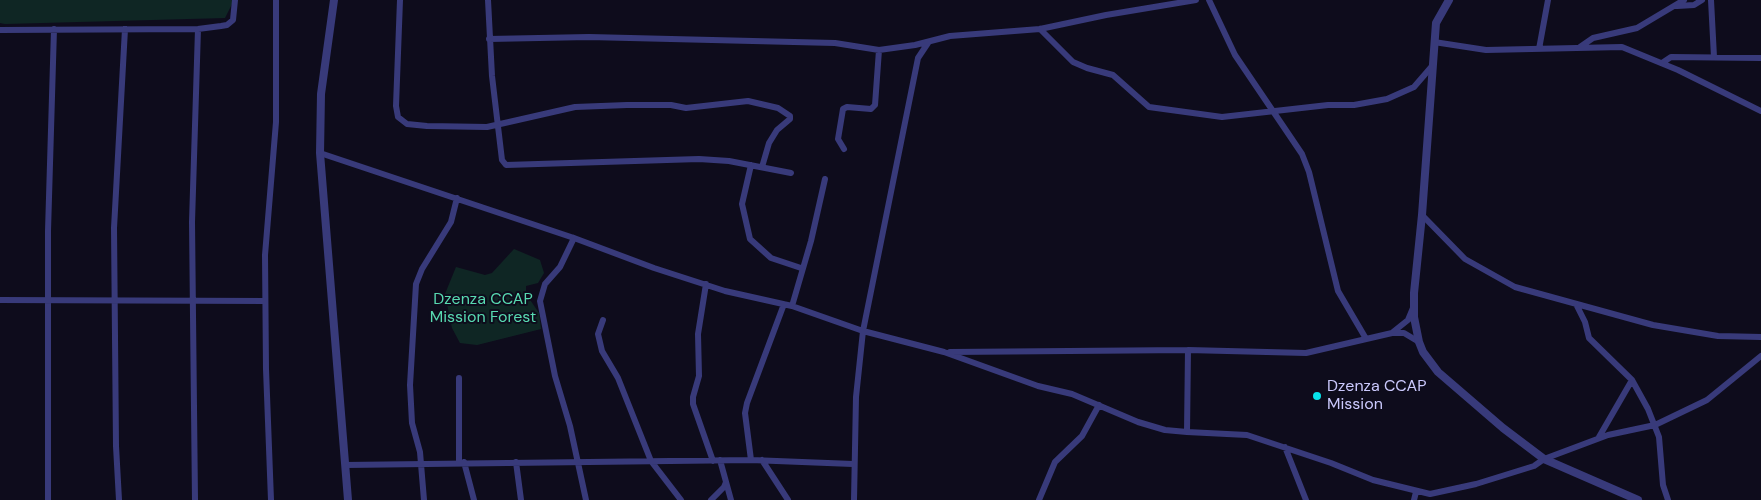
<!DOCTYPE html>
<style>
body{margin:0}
canvas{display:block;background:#0e0c1c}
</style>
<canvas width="1761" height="500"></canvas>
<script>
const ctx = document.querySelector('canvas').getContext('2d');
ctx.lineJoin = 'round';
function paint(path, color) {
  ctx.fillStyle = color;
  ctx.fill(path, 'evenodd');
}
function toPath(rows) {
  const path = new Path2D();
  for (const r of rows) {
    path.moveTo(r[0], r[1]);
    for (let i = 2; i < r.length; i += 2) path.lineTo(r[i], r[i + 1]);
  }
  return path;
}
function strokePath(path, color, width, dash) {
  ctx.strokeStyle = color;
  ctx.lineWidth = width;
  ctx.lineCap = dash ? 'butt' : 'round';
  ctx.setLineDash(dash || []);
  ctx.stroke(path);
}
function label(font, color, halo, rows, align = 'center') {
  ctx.font = font + ' "DM Sans",sans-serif';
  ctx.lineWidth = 4;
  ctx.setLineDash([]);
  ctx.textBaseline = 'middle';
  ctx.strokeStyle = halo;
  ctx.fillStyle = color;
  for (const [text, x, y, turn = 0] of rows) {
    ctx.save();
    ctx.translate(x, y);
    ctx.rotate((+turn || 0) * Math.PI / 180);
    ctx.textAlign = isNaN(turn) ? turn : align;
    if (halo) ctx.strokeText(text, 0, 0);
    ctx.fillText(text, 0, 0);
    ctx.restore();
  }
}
paint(toPath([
 [0,0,233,0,233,2,225,18,5,24,0,23],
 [514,249,540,260,544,273,538,283,526,286,526,294,539,313,541,329,477,345,460,343,452,328,445,294,456,267,485,275,492,273]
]), '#0f2624');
strokePath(toPath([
 [400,0,396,106,398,117,407,124,427,126,487,127,575,107,627,105,671,105,686,108,748,101,778,108,790,116,790,119,777,130,769,143,762,167],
 [488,0,492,76,502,160,506,165,699,159,729,161,791,173],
 [1209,0,1235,55,1302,154,1309,172,1338,291,1365,337],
 [1711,0,1714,57],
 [1677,6,1694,5,1702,0],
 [1040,29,1073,62,1087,68,1113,75,1149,107,1222,117,1328,105,1354,105,1387,99,1414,87,1433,65],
 [0,30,198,29,221,26,227,25,233,20,235,0],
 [489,39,589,37,835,43,879,50,915,45,950,36,1040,29,1106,15,1196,0],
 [1434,42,1486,50,1622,47,1678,70,1761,111],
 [1580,47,1593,38,1637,28,1684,0],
 [1539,49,1548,0],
 [1662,63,1671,57,1761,58],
 [844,149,838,139,843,109,847,107,871,109,875,105,879,50],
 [320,153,574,238,654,268,725,291,792,306,863,331,944,352,1038,386,1072,394,1138,422,1165,430,1187,432,1247,435,1331,463,1373,480,1430,494,1476,484,1534,466,1544,459,1608,435,1655,425,1707,400,1761,356],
 [751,165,742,204,750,239,771,258,801,268],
 [1422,215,1465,259,1515,287,1653,325,1718,336,1761,337],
 [574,238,560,267,545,284,540,301,555,376,570,426,586,500],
 [706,284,698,334,699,376,693,397,693,404,713,461],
 [0,300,265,301],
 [1576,304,1585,322,1589,338,1632,380,1648,409,1659,437,1663,485,1668,500],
 [792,306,811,241,825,179],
 [603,320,598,334,602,351,618,378,651,461,681,500],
 [1393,332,1408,320,1413,308],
 [950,352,1188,350,1306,353,1392,333,1404,333,1419,342],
 [459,378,459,462],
 [1187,432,1188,350],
 [1599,437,1632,380],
 [1285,447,1306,500],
 [720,460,731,500],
 [751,460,745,413,747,403,784,304],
 [762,460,788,500],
 [464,462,474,500],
 [516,462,521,500],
 [345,465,751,460,853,464],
 [48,500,48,231,54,29],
 [119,500,116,446,114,228,125,29],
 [195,500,192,222,198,29],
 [271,500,266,369,265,255,276,122,276,0],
 [424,500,420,452,412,423,410,385,416,284,422,269,451,222,457,198],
 [711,500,724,487,726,482],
 [854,500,856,397,863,331,918,58,928,43],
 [1039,500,1055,462,1082,436,1099,405],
 [1414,500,1416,492]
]), '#383a7a', 6);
strokePath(toPath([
 [334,0,321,94,320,153,348,500],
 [1449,0,1436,23,1422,215,1414,293,1414,317,1419,342,1423,352,1438,372,1503,428,1544,459,1638,500]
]), '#383a7a', 8);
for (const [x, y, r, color] of [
 [1317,396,5,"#07e3eb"]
]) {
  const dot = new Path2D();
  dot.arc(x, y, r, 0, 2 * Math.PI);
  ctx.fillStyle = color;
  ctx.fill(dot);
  strokePath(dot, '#0e0c1c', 2);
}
label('16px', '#58dab1', '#0e0c1c', [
 ["Dzenza CCAP",483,300],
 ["Mission Forest",483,318]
]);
label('16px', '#cbc9fd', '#0e0c1c', [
 ["Dzenza CCAP",1327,387],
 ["Mission",1327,405]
], 'left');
</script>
